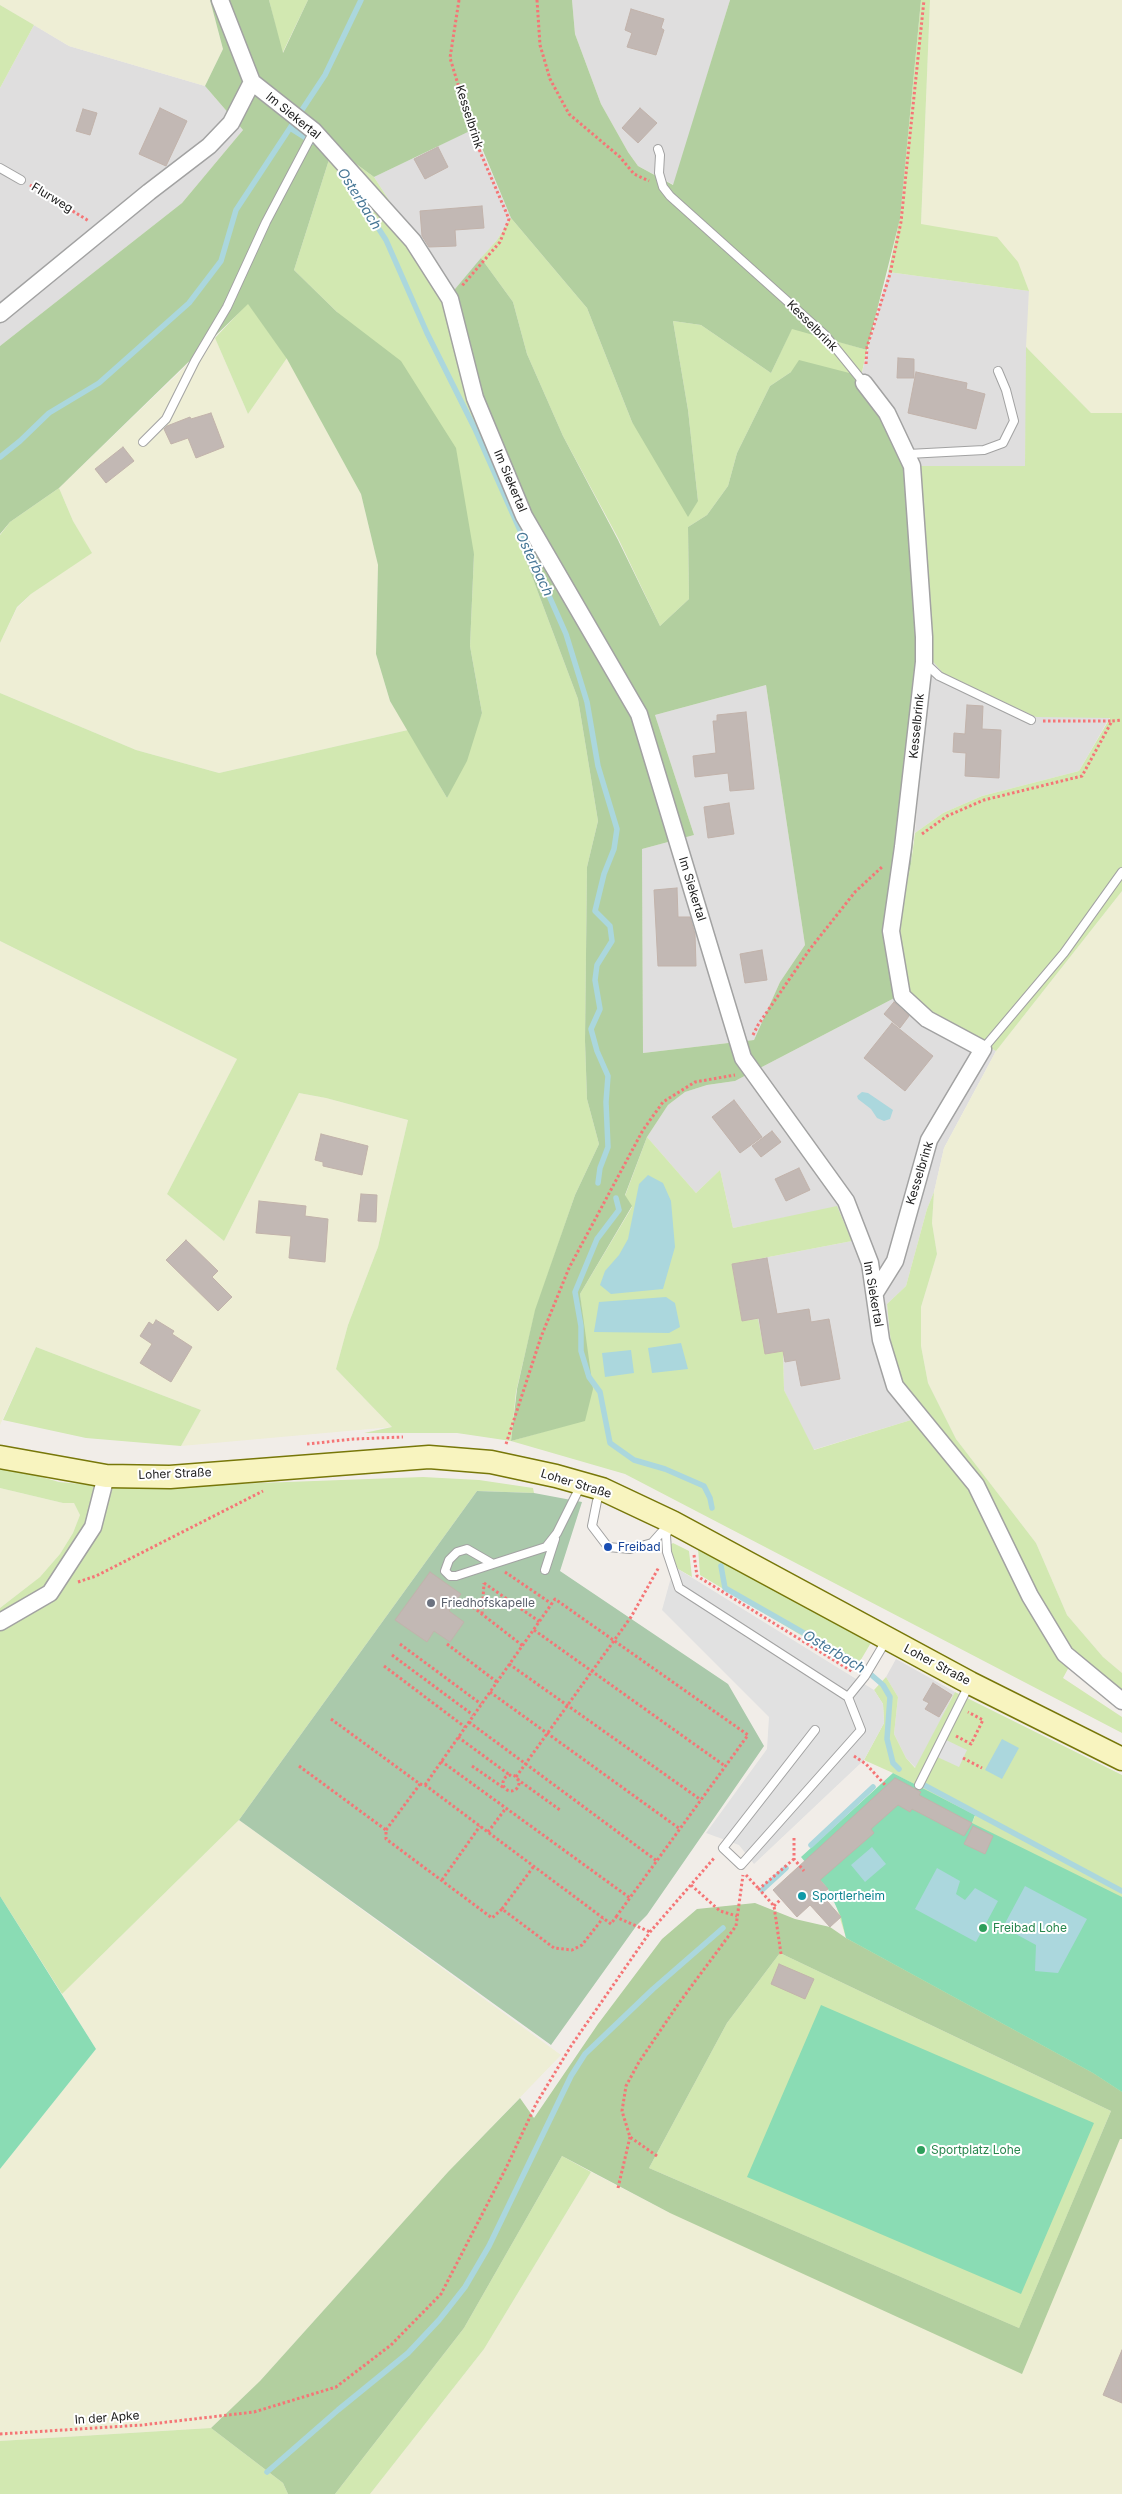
<!DOCTYPE html>
<meta charset="utf-8">
<style>
body{margin:0}
canvas{display:block;background:#f1ede8}
</style>
<canvas width="1122" height="2494"></canvas>
<script>
const ctx = document.querySelector('canvas').getContext('2d');
ctx.lineJoin = 'round';
function paint(path, color) {
  ctx.fillStyle = color;
  ctx.fill(path, 'evenodd');
}
function toPath(rows) {
  const path = new Path2D();
  for (const r of rows) {
    if (r.length === 3) {
      path.moveTo(r[0] + r[2], r[1]);
      path.arc(r[0], r[1], r[2], 0, 2 * Math.PI);
      continue;
    }
    path.moveTo(r[0], r[1]);
    for (let i = 2; i < r.length; i += 2) path.lineTo(r[i], r[i + 1]);
  }
  return path;
}
function strokePath(path, color, width, dash) {
  ctx.strokeStyle = color;
  ctx.lineWidth = width;
  ctx.lineCap = dash ? 'butt' : 'round';
  ctx.setLineDash(dash || []);
  ctx.stroke(path);
}
function label(font, color, halo, rows, align = 'center') {
  ctx.font = font + ' Inter,sans-serif';
  ctx.lineWidth = 4;
  ctx.setLineDash([]);
  ctx.textBaseline = 'middle';
  ctx.strokeStyle = halo;
  ctx.fillStyle = color;
  for (const [text, x, y, turn = 0] of rows) {
    ctx.save();
    ctx.translate(x, y);
    ctx.rotate((+turn || 0) * Math.PI / 180);
    ctx.textAlign = isNaN(turn) ? turn : align;
    if (halo) ctx.strokeText(text, 0, 0);
    ctx.fillText(text, 0, 0);
    ctx.restore();
  }
}
paint(toPath([
 [572,0,730,0,674,185,638,166,628,152,601,104,575,34],
 [34,25,69,46,205,86,243,130,182,203,0,346,0,88],
 [473,129,511,218,497,240,450,295,374,177],
 [888,272,1029,291,1025,466,918,466,861,376],
 [929,657,1036,717,1110,717,1079,771,982,796,943,813,915,833],
 [766,685,805,945,780,982,754,1040,643,1053,642,849,694,835,655,715],
 [904,993,929,1015,996,1051,944,1148,934,1192,927,1209,906,1286,887,1304,891,1344,900,1382,915,1404,911,1420,813,1450,784,1390,783,1351,765,1354,742,1321,732,1264,852,1241,837,1207,733,1228,720,1170,696,1193,647,1137,668,1105,685,1092,707,1085,735,1081],
 [896,1659,955,1692,916,1768,906,1758,894,1734,898,1697,886,1677]
]), '#dfdede');
paint(toPath([
 [0,0,210,0,223,49,205,86,69,46,0,5],
 [930,0,1122,0,1122,413,1091,413,1026,347,1029,291,921,224],
 [215,338,248,414,287,358,361,494,378,565,376,654,390,701,408,730,219,773,136,750,0,693,0,643,17,608,31,594,91,553,73,521,59,488],
 [1122,891,1122,1673,1103,1657,1067,1615,1036,1543,956,1439,928,1383,921,1346,921,1307,937,1254,932,1223,934,1192,944,1148,996,1051],
 [0,941,237,1059,167,1194,224,1241,299,1093,326,1098,408,1120,378,1247,348,1325,336,1369,392,1427,181,1446,201,1410,36,1347,0,1425],
 [0,1488,63,1503,74,1503,80,1515,73,1533,60,1554,40,1577,0,1608],
 [239,1820,561,2055,448,2172,260,2381,211,2428,0,2441,0,2169,96,2049,62,1994],
 [1120,2138,1122,2139,1122,2494,370,2494,484,2349,591,2172,670,2213]
]), '#eeeed5');
paint(toPath([
 [269,0,308,0,282,54,282,53],
 [921,0,930,0,921,224,997,237,1018,262,1029,291,888,272,900,219],
 [0,5,34,25,0,88],
 [333,147,374,177,450,295,495,442,524,555,578,699,598,821,587,867,585,1041,587,1099,599,1144,575,1195,535,1312,516,1392,511,1441,585,1420,585,1337,580,1294,632,1207,625,1196,647,1137,696,1193,720,1170,733,1228,837,1206,852,1241,732,1264,742,1321,758,1319,765,1354,783,1351,784,1390,814,1450,911,1420,915,1404,900,1382,891,1344,887,1304,906,1286,927,1209,934,1192,932,1223,937,1254,921,1307,921,1346,928,1383,956,1439,1036,1543,1067,1615,1103,1657,1122,1673,1122,1690,1076,1654,1063,1678,1122,1717,1122,1733,625,1474,511,1441,457,1433,364,1433,392,1427,336,1369,348,1325,378,1247,408,1120,326,1098,299,1093,224,1241,167,1194,237,1059,0,941,0,693,136,750,219,773,408,730,447,798,482,713,470,646,474,554,337,312,294,270],
 [511,218,587,308,632,422,698,501,688,410,673,321,701,325,771,373,792,328,867,350,861,376,791,372,770,386,737,453,728,486,707,515,688,527,689,599,660,626,618,538,563,436,527,354,513,302,481,258,497,240],
 [248,303,287,358,248,414,215,338],
 [1026,347,1091,413,1122,413,1122,891,996,1051,929,1015,904,993,896,931,911,864,915,833,943,813,982,796,1079,771,1110,718,1036,717,943,673,929,657,918,466,1025,466],
 [59,488,73,521,92,553,31,594,17,607,0,643,0,535,10,522],
 [36,1347,201,1410,181,1446,86,1438,3,1420],
 [0,1465,59,1482,124,1488,423,1477,479,1480,533,1488,534,1493,477,1491,239,1820,62,1994,0,1896,0,1608,40,1577,60,1554,73,1533,80,1515,74,1503,63,1503,0,1488],
 [673,1543,689,1551,692,1577,678,1569,670,1551,670,1545],
 [698,1548,872,1641,856,1668,700,1575],
 [886,1677,898,1697,894,1734,906,1758,915,1768,955,1692,1122,1775,1122,2101,846,1938,836,1905,972,1823,975,1816,893,1773,864,1760,884,1723,883,1704,874,1690],
 [780,1953,1111,2111,1019,2328,649,2168,727,2023],
 [562,2156,591,2172,484,2349,370,2494,335,2494,464,2328],
 [211,2428,283,2483,288,2494,0,2494,0,2441]
]), '#d2e8b1');
paint(toPath([
 [210,0,269,0,283,53,308,0,572,0,575,34,601,104,628,152,638,166,673,185,730,0,921,0,900,219,867,350,792,329,771,373,701,325,673,321,688,410,698,501,688,517,632,422,587,308,511,218,474,129,374,177,333,147,294,270,337,312,401,361,456,448,474,554,470,646,482,713,467,761,447,798,390,701,376,654,378,565,361,494,287,359,248,304,59,488,10,522,0,534,0,346,182,203,243,130,205,86,223,49],
 [481,258,513,302,527,354,563,436,618,540,660,626,689,599,688,527,707,515,728,486,737,453,770,386,791,372,799,360,861,376,918,466,929,657,911,864,896,930,904,993,735,1081,707,1085,685,1092,668,1105,647,1137,625,1195,632,1206,580,1294,593,1389,585,1421,511,1441,517,1389,535,1310,575,1195,599,1144,587,1099,585,1041,587,867,598,821,578,699,524,555,495,442,450,295],
 [766,685,805,945,780,982,754,1040,643,1053,642,849,694,835,655,715],
 [755,1903,795,1919,830,1927,846,1938,1093,2073,1122,2092,1122,2139,1120,2139,1022,2374,670,2213,562,2156,464,2328,335,2494,288,2494,283,2483,211,2428,260,2381,448,2172,520,2098,534,2118,598,2024,662,1939,697,1909],
 [780,1953,1111,2111,1019,2328,649,2168,727,2023]
]), '#b2cf9f');
paint(toPath([
 [477,1491,534,1493,582,1502,560,1571,728,1684,764,1746,647,1915,637,1925,551,2045,239,1820]
]), '#aac9ab');
paint(toPath([
 [893,1773,975,1815,972,1823,1122,1897,1122,2092,1093,2073,846,1938,841,1917,828,1889,801,1857],
 [0,1896,96,2049,0,2169],
 [821,2005,1094,2123,1021,2294,747,2177]
]), '#8adcb4');
paint(toPath([
 [678,1569,874,1690,883,1704,884,1723,864,1760,754,1864,739,1845,706,1833,767,1749,769,1717,662,1610,670,1581],
 [942,1738,967,1750,959,1767,933,1755]
]), '#e1e1e1');
paint(toPath([
 [862,1092,868,1093,893,1110,890,1119,884,1121,877,1118,871,1109,858,1099,857,1096],
 [648,1175,663,1183,671,1201,675,1247,663,1289,611,1294,600,1285,605,1271,619,1255,628,1239,639,1184],
 [666,1297,675,1303,680,1327,669,1333,594,1332,599,1302],
 [681,1343,688,1369,652,1373,648,1348],
 [631,1350,634,1373,605,1377,602,1353],
 [1002,1739,1019,1748,1002,1779,985,1770],
 [872,1847,886,1864,865,1882,851,1865],
 [937,1868,960,1881,956,1894,965,1900,975,1888,998,1901,976,1942,915,1909],
 [1025,1886,1087,1919,1058,1973,1035,1971,1036,1945,1003,1927]
]), '#abd7dd');
strokePath(toPath([
 [312,142,290,128,325,75,361,0],
 [344,175,386,240,427,333,475,429,566,634,587,702,598,766,617,829,614,849,604,874,595,911,610,926,612,941,597,965,595,980,600,1009,591,1029,597,1051,608,1076,606,1102,608,1147,600,1168,598,1183],
 [0,457,20,441,49,413,99,383,189,303,221,261,236,210,290,128],
 [616,1198,619,1210,597,1239,575,1292,581,1326,581,1351,589,1377,600,1392,610,1443,634,1460,665,1469,704,1486,710,1498,712,1508],
 [721,1566,725,1588,860,1665,883,1685,890,1697,887,1739,893,1763,899,1769],
 [924,1785,1122,1891],
 [811,1845,873,1787],
 [762,1890,786,1868],
 [267,2472,338,2410,408,2353,439,2320,465,2287,489,2246,571,2076,585,2054,653,1989,723,1928]
]), '#abd7dd', 5.5);
const building = toPath([
 [631,9,664,19,661,28,664,30,656,55,627,47,632,33,625,30,631,9],
 [160,108,187,121,166,166,139,154,160,108],
 [640,108,657,123,638,143,622,128,640,108],
 [83,109,97,113,90,135,76,131,83,109],
 [438,147,448,167,425,179,414,159,438,147],
 [482,206,484,228,455,230,456,246,429,247,422,236,420,211,482,206],
 [898,358,914,359,914,378,897,378,898,358],
 [916,372,967,383,966,389,985,394,976,429,908,413,916,372],
 [211,413,224,447,196,458,188,438,171,444,164,429,167,426,190,417,191,419,211,413],
 [123,447,134,461,106,483,95,469,123,447],
 [967,705,983,706,982,729,1001,730,999,778,965,776,966,753,953,752,954,733,965,734,967,705],
 [746,712,754,789,730,791,728,773,695,777,693,756,716,753,713,721,717,721,717,715,746,712],
 [729,803,734,834,708,838,704,807,729,803],
 [677,888,678,917,690,917,695,934,696,966,658,966,654,890,677,888],
 [762,950,767,980,745,983,740,954,762,950],
 [894,1002,909,1016,900,1028,884,1014,894,1002],
 [892,1023,933,1056,905,1091,864,1058,892,1023],
 [734,1100,762,1137,740,1153,712,1117,734,1100],
 [772,1131,781,1142,761,1157,752,1146,772,1131],
 [321,1134,368,1146,362,1175,323,1166,323,1162,315,1160,321,1134],
 [799,1168,810,1190,786,1201,775,1179,799,1168],
 [361,1194,377,1195,376,1222,358,1221,361,1194],
 [259,1201,306,1206,305,1216,328,1219,325,1262,289,1258,291,1236,256,1233,259,1201],
 [186,1240,218,1271,212,1277,232,1297,218,1311,166,1260,186,1240],
 [767,1258,777,1314,809,1309,811,1322,829,1319,840,1379,801,1386,796,1360,785,1362,783,1351,765,1354,759,1318,742,1321,732,1264,767,1258],
 [156,1320,174,1331,172,1334,192,1347,171,1382,140,1363,152,1344,140,1336,149,1322,153,1325,156,1320],
 [430,1572,461,1594,449,1611,464,1622,450,1642,434,1631,427,1642,395,1620,430,1572],
 [933,1683,952,1695,939,1717,925,1709,929,1703,923,1700,933,1683],
 [895,1778,921,1792,919,1795,972,1823,964,1836,912,1809,910,1812,898,1805,871,1829,874,1833,820,1880,828,1889,821,1894,841,1917,830,1927,810,1905,797,1917,773,1890,895,1778],
 [973,1826,993,1836,985,1854,964,1844,973,1826],
 [779,1964,814,1979,805,1999,771,1984,779,1964],
 [1122,2350,1122,2403,1103,2395,1122,2350]
]);
paint(building, '#c2b8b4');
strokePath(building, '#c2b3ab', 1);
const lane = toPath([
 [658,149,660,155,659,173,663,187,670,196,825,335,864,383],
 [0,168,21,180],
 [143,442,166,419,195,361,227,307,266,222,314,131],
 [908,454,984,450,1003,443,1014,421,1006,390,998,371],
 [924,662,939,676,1031,720],
 [983,1049,1064,953,1122,872],
 [601,1492,597,1501,592,1526,608,1547,630,1549,652,1543,668,1525],
 [671,1524,666,1535,667,1552,679,1588,848,1697,865,1676,887,1639],
 [493,1564,456,1576,450,1576,445,1571,449,1560,457,1552,467,1549,493,1564,546,1547,557,1533,581,1485],
 [545,1570,555,1539],
 [815,1730,723,1848,741,1865,861,1730,848,1697],
 [919,1785,969,1685]
]);
const street = toPath([
 [220,0,252,82,314,131,413,241,450,299,475,398,524,516,639,714,743,1058,846,1201,870,1263,881,1340,895,1386,976,1485,1030,1596,1065,1654,1122,1701],
 [0,314,149,192,209,146,231,123,252,82],
 [864,383,887,413,912,466,924,637,924,662,903,847,891,931,902,996,927,1019,983,1049,929,1140,895,1261,875,1293],
 [0,1622,50,1593,93,1527,106,1476]
]);
const secondary = toPath([
 [0,1457,106,1476,170,1477,429,1457,491,1462,556,1476,602,1489,672,1522,970,1683,1122,1759]
]);
strokePath(lane, '#a2a2a2', 10);
strokePath(street, '#a2a2a2', 19);
strokePath(secondary, '#777709', 25);
strokePath(toPath([
 [459,0,450,58,475,140,509,219,500,242,461,287],
 [537,0,540,45,550,79,569,114,620,157,634,174,649,181],
 [30,185,89,221],
 [866,364,867,347,890,274,901,222,924,0],
 [1043,721,1112,721],
 [922,834,947,816,984,800,1082,776,1112,721,1122,720],
 [753,1035,758,1025,810,949,855,892,883,866],
 [307,1444,354,1439,403,1437],
 [506,1444,541,1337,569,1268,643,1130,663,1102,695,1082,735,1075],
 [694,1555,697,1576,853,1672],
 [505,1572,552,1604],
 [78,1582,96,1576,263,1491],
 [484,1583,540,1622],
 [469,1604,523,1646],
 [482,1614,484,1583],
 [534,1630,725,1766],
 [400,1644,481,1704],
 [447,1644,497,1682],
 [392,1655,473,1715],
 [509,1664,701,1800],
 [384,1666,465,1727],
 [490,1692,680,1829],
 [331,1719,420,1784,425,1785,611,1924,616,1917,650,1932],
 [469,1722,657,1861],
 [956,1736,971,1744,983,1720,968,1712],
 [458,1737,511,1776],
 [854,1756,866,1764,886,1786],
 [963,1758,982,1768],
 [441,1761,630,1898],
 [299,1766,386,1830,386,1839,492,1918,502,1909,554,1948,572,1950,582,1945,603,1918],
 [472,1766,504,1788],
 [511,1783,8],
 [516,1777,631,1617,659,1567],
 [517,1779,560,1810],
 [425,1785,555,1599,748,1735,616,1917],
 [386,1830,420,1784],
 [488,1832,506,1808],
 [794,1838,794,1859,804,1871],
 [746,1875,759,1889],
 [442,1880,480,1826],
 [691,1885,720,1911,737,1916],
 [774,1906,781,1899],
 [502,1909,534,1866],
 [781,1954,774,1906,759,1889,794,1859],
 [657,2156,630,2137,622,2111,626,2086,639,2062,679,2003,736,1926,743,1875],
 [618,2188,630,2137],
 [0,2434,142,2425,254,2412,336,2387,391,2345,441,2294,506,2168,536,2104,571,2046,650,1932,715,1857]
]), '#f57576', 3, [2.5, 2.5]);
strokePath(lane, '#fff', 8);
strokePath(street, '#fff', 16);
strokePath(secondary, '#f8f4bf', 22);
for (const [x, y, r, color] of [
 [608,1547,5,"#1a4fb4"],
 [431,1603,5,"#6b7280"],
 [802,1896,5,"#0f9aa8"],
 [983,1928,5,"#2e9e5b"],
 [921,2150,5,"#2e9e5b"]
]) {
  const dot = new Path2D();
  dot.arc(x, y, r, 0, 2 * Math.PI);
  ctx.fillStyle = color;
  ctx.fill(dot);
  strokePath(dot, '#fff', 2);
}
label('12px', '#212121', '#fff', [
 ["Im Siekertal",293,116,39],
 ["Kesselbrink",469,117,72],
 ["Flurweg",52,198,31],
 ["Kesselbrink",812,326,45],
 ["Im Siekertal",510,481,67],
 ["Kesselbrink",917,726,-84],
 ["Im Siekertal",692,889,73],
 ["Kesselbrink",920,1173,-73],
 ["Im Siekertal",873,1294,80],
 ["Loher Straße",175,1474,-2],
 ["Loher Straße",576,1484,17],
 ["Loher Straße",937,1665,28],
 ["In der Apke",107,2418,-4]
]);
label('12px', '#164399', '#fff', [
 ["Freibad",618,1547]
], 'left');
label('12px', '#5b616d', '#fff', [
 ["Friedhofskapelle",441,1603]
], 'left');
label('12px', '#0d838f', '#fff', [
 ["Sportlerheim",812,1896]
], 'left');
label('12px', '#27864d', '#fff', [
 ["Freibad Lohe",993,1928],
 ["Sportplatz Lohe",931,2150]
], 'left');
label('italic 14px', '#477796', '#fff', [
 ["Osterbach",359,199,58],
 ["Osterbach",534,564,65],
 ["Osterbach",834,1652,31]
]);
</script>
